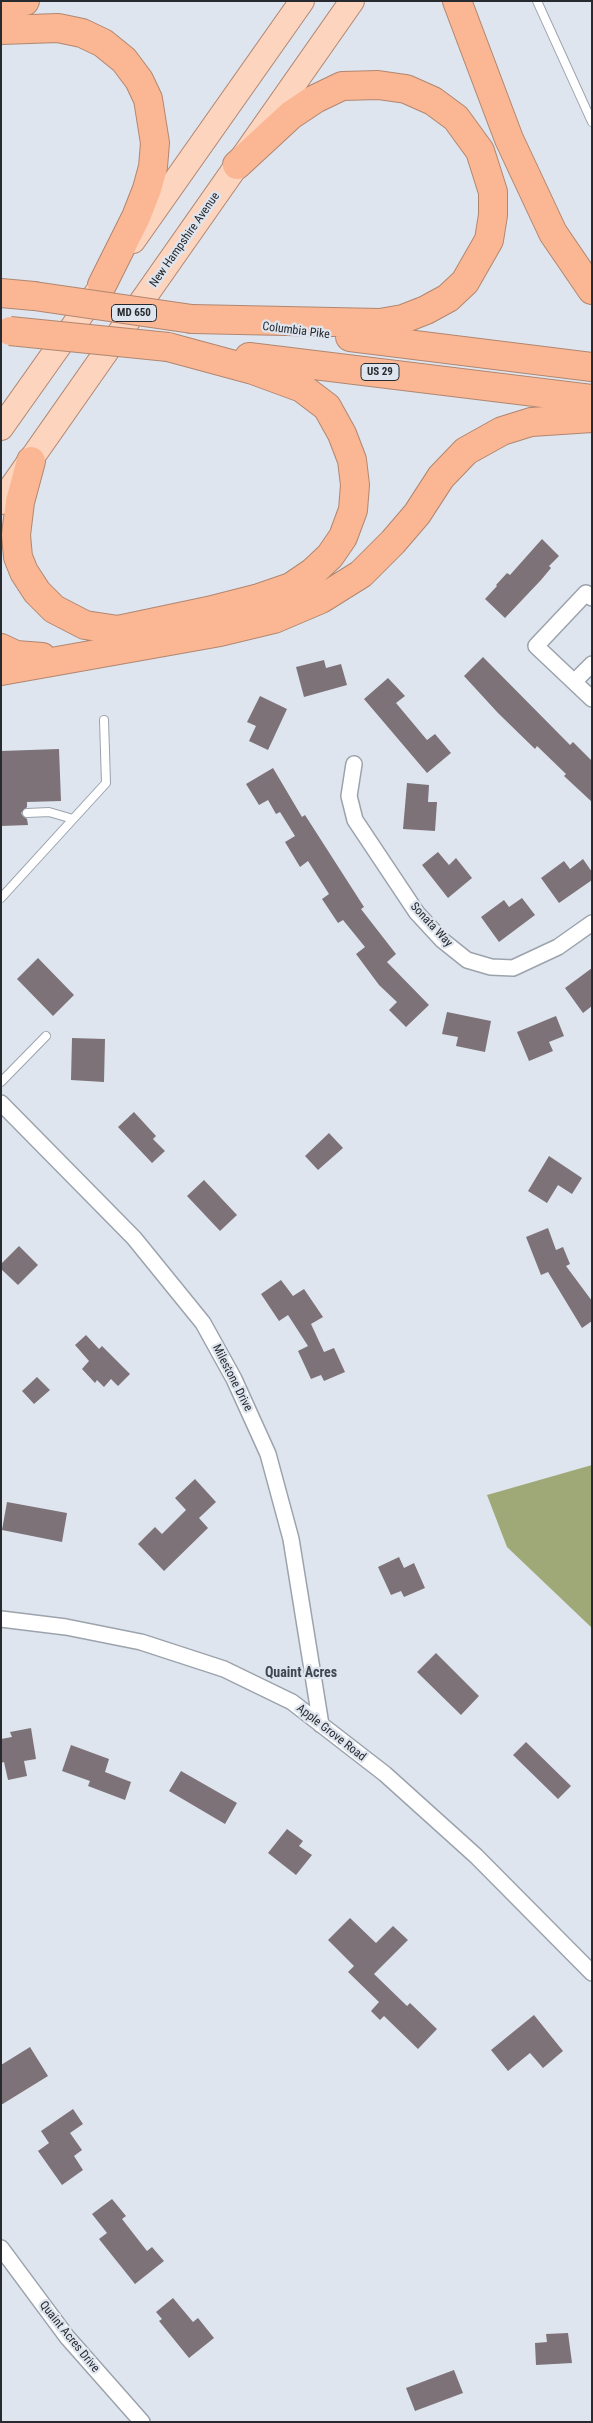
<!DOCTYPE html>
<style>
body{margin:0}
#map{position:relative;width:593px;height:2423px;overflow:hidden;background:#dee5ef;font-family:"Roboto Condensed",sans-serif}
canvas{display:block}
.frame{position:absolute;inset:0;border:2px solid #272a2e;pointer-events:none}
</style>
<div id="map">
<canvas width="593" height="2423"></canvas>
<div class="frame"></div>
</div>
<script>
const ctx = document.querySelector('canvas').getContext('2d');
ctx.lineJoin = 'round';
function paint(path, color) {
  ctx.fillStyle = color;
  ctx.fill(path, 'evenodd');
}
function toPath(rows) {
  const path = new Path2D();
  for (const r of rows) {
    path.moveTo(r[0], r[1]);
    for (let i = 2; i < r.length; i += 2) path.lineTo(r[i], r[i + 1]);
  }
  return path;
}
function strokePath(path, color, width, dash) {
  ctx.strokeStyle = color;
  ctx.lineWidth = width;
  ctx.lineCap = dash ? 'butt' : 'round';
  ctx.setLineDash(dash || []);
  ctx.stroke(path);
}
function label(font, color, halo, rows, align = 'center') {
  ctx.font = font + ' "Roboto Condensed",sans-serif';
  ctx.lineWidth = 4.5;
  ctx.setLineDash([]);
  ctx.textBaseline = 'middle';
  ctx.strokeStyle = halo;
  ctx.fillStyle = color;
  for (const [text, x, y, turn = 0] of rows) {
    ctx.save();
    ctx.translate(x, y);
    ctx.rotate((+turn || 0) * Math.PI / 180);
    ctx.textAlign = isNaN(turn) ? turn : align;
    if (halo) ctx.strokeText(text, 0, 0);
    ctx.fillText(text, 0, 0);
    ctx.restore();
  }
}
paint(toPath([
 [592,1465,592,1628,507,1547,487,1495]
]), '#9fa877');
paint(toPath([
 [542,539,559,556,549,566,551,568,541,580,505,618,485,599,497,586,496,585,507,573,510,575],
 [483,657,570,745,573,742,592,761,592,802,564,776,566,774,537,746,535,749,498,713,464,676],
 [324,660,326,668,341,664,347,685,304,697,296,667],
 [388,678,405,696,396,703,427,740,435,734,451,753,427,773,364,699],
 [260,696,287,709,268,750,249,741,256,726,247,722],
 [59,749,61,801,27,802,27,807,21,813,23,816,27,819,28,825,1,826,1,751],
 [273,768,302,817,305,815,364,907,361,909,396,954,387,962,429,1005,406,1027,389,1010,397,1002,379,985,356,954,365,947,343,920,338,923,322,899,329,894,308,861,300,867,285,842,295,836,280,812,276,814,268,800,259,805,246,784],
 [407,783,429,785,428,802,437,802,435,831,403,829],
 [438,852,449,865,456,858,472,878,448,898,422,865],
 [583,859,592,872,592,880,559,903,541,878,564,861,570,869],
 [522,898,535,915,499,942,481,917,504,900,509,907],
 [38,958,74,995,53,1016,17,979],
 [592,968,592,1006,583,1013,565,988],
 [447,1012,491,1021,485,1052,456,1046,458,1037,442,1034],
 [556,1016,564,1036,549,1042,553,1051,529,1061,517,1032],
 [72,1038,105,1039,104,1082,71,1080],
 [134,1112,156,1136,153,1139,165,1151,152,1163,118,1127],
 [329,1133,343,1148,318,1170,305,1156],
 [549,1156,582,1178,572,1194,558,1185,547,1203,528,1191],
 [204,1180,237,1215,220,1231,187,1196],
 [548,1228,556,1250,563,1247,570,1264,566,1266,592,1301,592,1321,582,1328,548,1272,541,1275,526,1237],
 [19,1246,38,1265,18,1285,1,1269,1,1264],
 [281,1280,293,1296,304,1289,323,1317,311,1324,324,1352,334,1348,345,1372,324,1381,321,1375,311,1379,298,1351,308,1346,288,1315,279,1321,261,1294],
 [86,1335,99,1349,102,1346,130,1374,118,1386,111,1379,104,1387,97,1380,95,1383,82,1369,89,1361,75,1345],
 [37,1377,50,1390,34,1404,22,1391],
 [195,1479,216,1502,199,1518,208,1528,164,1571,138,1544,155,1527,162,1534,186,1510,175,1498],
 [7,1502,67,1513,62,1542,2,1530],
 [399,1557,404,1568,414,1563,425,1588,404,1597,401,1591,391,1595,378,1567],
 [436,1653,479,1696,461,1715,417,1672],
 [31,1728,36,1759,24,1761,27,1776,8,1780,4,1762,1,1763,1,1739,12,1737,10,1732],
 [526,1742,571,1786,558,1799,513,1755],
 [71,1745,109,1759,105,1772,131,1782,125,1800,88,1786,90,1781,62,1771],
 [181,1771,237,1803,225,1824,169,1791],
 [287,1829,303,1841,299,1846,312,1855,296,1875,268,1853],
 [350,1918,376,1943,393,1926,408,1940,374,1974,407,2006,410,2003,437,2029,418,2049,384,2016,380,2020,371,2011,379,2002,348,1972,354,1966,328,1940],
 [534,2015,563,2051,543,2068,530,2053,508,2071,491,2050],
 [30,2047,48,2076,1,2105,1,2065],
 [73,2109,83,2124,70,2133,82,2150,74,2156,83,2170,62,2185,38,2151,49,2143,41,2131],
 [112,2199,126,2216,122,2219,147,2251,152,2247,164,2261,135,2284,99,2239,107,2233,92,2214],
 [173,2298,193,2322,198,2318,214,2338,189,2358,159,2321,162,2319,156,2312],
 [568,2333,572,2363,536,2365,535,2343,547,2342,546,2334],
 [454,2370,463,2393,415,2411,406,2388]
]), '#7d7278');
const lane = toPath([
 [537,1,592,122],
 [27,813,49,812,73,819],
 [1,898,106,783,104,720],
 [1,1082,46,1036]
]);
const street = toPath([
 [592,598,586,593,536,646,592,699],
 [574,682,592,664],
 [354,764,349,796,355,820,417,913,442,940,467,960,491,967,513,968,558,947,592,923],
 [1,1103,134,1238,203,1323,234,1379,268,1454,291,1539,321,1725],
 [1,1619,66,1627,141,1642,224,1669,292,1702,385,1774,476,1856,592,1973],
 [1,2248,67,2337,142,2422]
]);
const primary = toPath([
 [133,241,302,1],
 [1,428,98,291],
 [1,502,352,1]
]);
const highway = toPath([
 [457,1,509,139,553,233,592,290],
 [1,6,25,1],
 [1,30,58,28,82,33,103,43,124,60,139,80,148,99,155,143,153,167,147,189,136,217,102,285],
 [1,293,34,296],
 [192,319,380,323,403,319,426,310,448,298,465,282,489,240,493,215,493,192,480,151,456,118,433,101,406,89,378,85,342,86,315,99,291,115,237,165],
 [350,337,592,367],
 [249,357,592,399],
 [31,461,20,502,16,535,18,557,24,572,37,592,54,609,85,625,118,630,208,611,259,598,291,587,313,572,330,556,343,537,353,510,355,485,352,460,342,434,327,407,302,388,253,370,168,347],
 [1,648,16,655,42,657],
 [1,671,220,632,274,619,321,599,361,574,393,542,417,514,441,477,466,451,502,431,531,422,592,418]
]);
strokePath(lane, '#9ca3ad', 10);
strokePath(street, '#9ca3ad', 18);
strokePath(primary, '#b18670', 26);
strokePath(highway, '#b18670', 30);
strokePath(lane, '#fff', 8);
strokePath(street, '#fff', 15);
strokePath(primary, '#fdd4be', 24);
strokePath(highway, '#fbb793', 28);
const highwayBridge = toPath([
 [34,296,192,319],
 [10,331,168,347]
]);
strokePath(highwayBridge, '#b18670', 30, []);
strokePath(highwayBridge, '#fbb793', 28);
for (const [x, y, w] of [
 [134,313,45],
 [380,372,38]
]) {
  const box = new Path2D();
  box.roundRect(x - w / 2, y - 8.5, w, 17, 4);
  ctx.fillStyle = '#dee5ef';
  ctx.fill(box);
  strokePath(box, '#272a2e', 1);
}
label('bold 11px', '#272a2e', null, [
 ["MD 650",134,313],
 ["US 29",380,372]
]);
label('12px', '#272a2e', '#dee5ef', [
 ["New Hampshire Avenue",185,240,-55],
 ["Columbia Pike",296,331,7],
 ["Sonata Way",431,925,47],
 ["Milestone Drive",232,1378,63],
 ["Apple Grove Road",331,1733,38],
 ["Quaint Acres Drive",69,2337,51]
]);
label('bold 14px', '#40464e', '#dee5ef', [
 ["Quaint Acres",301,1673]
]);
</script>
